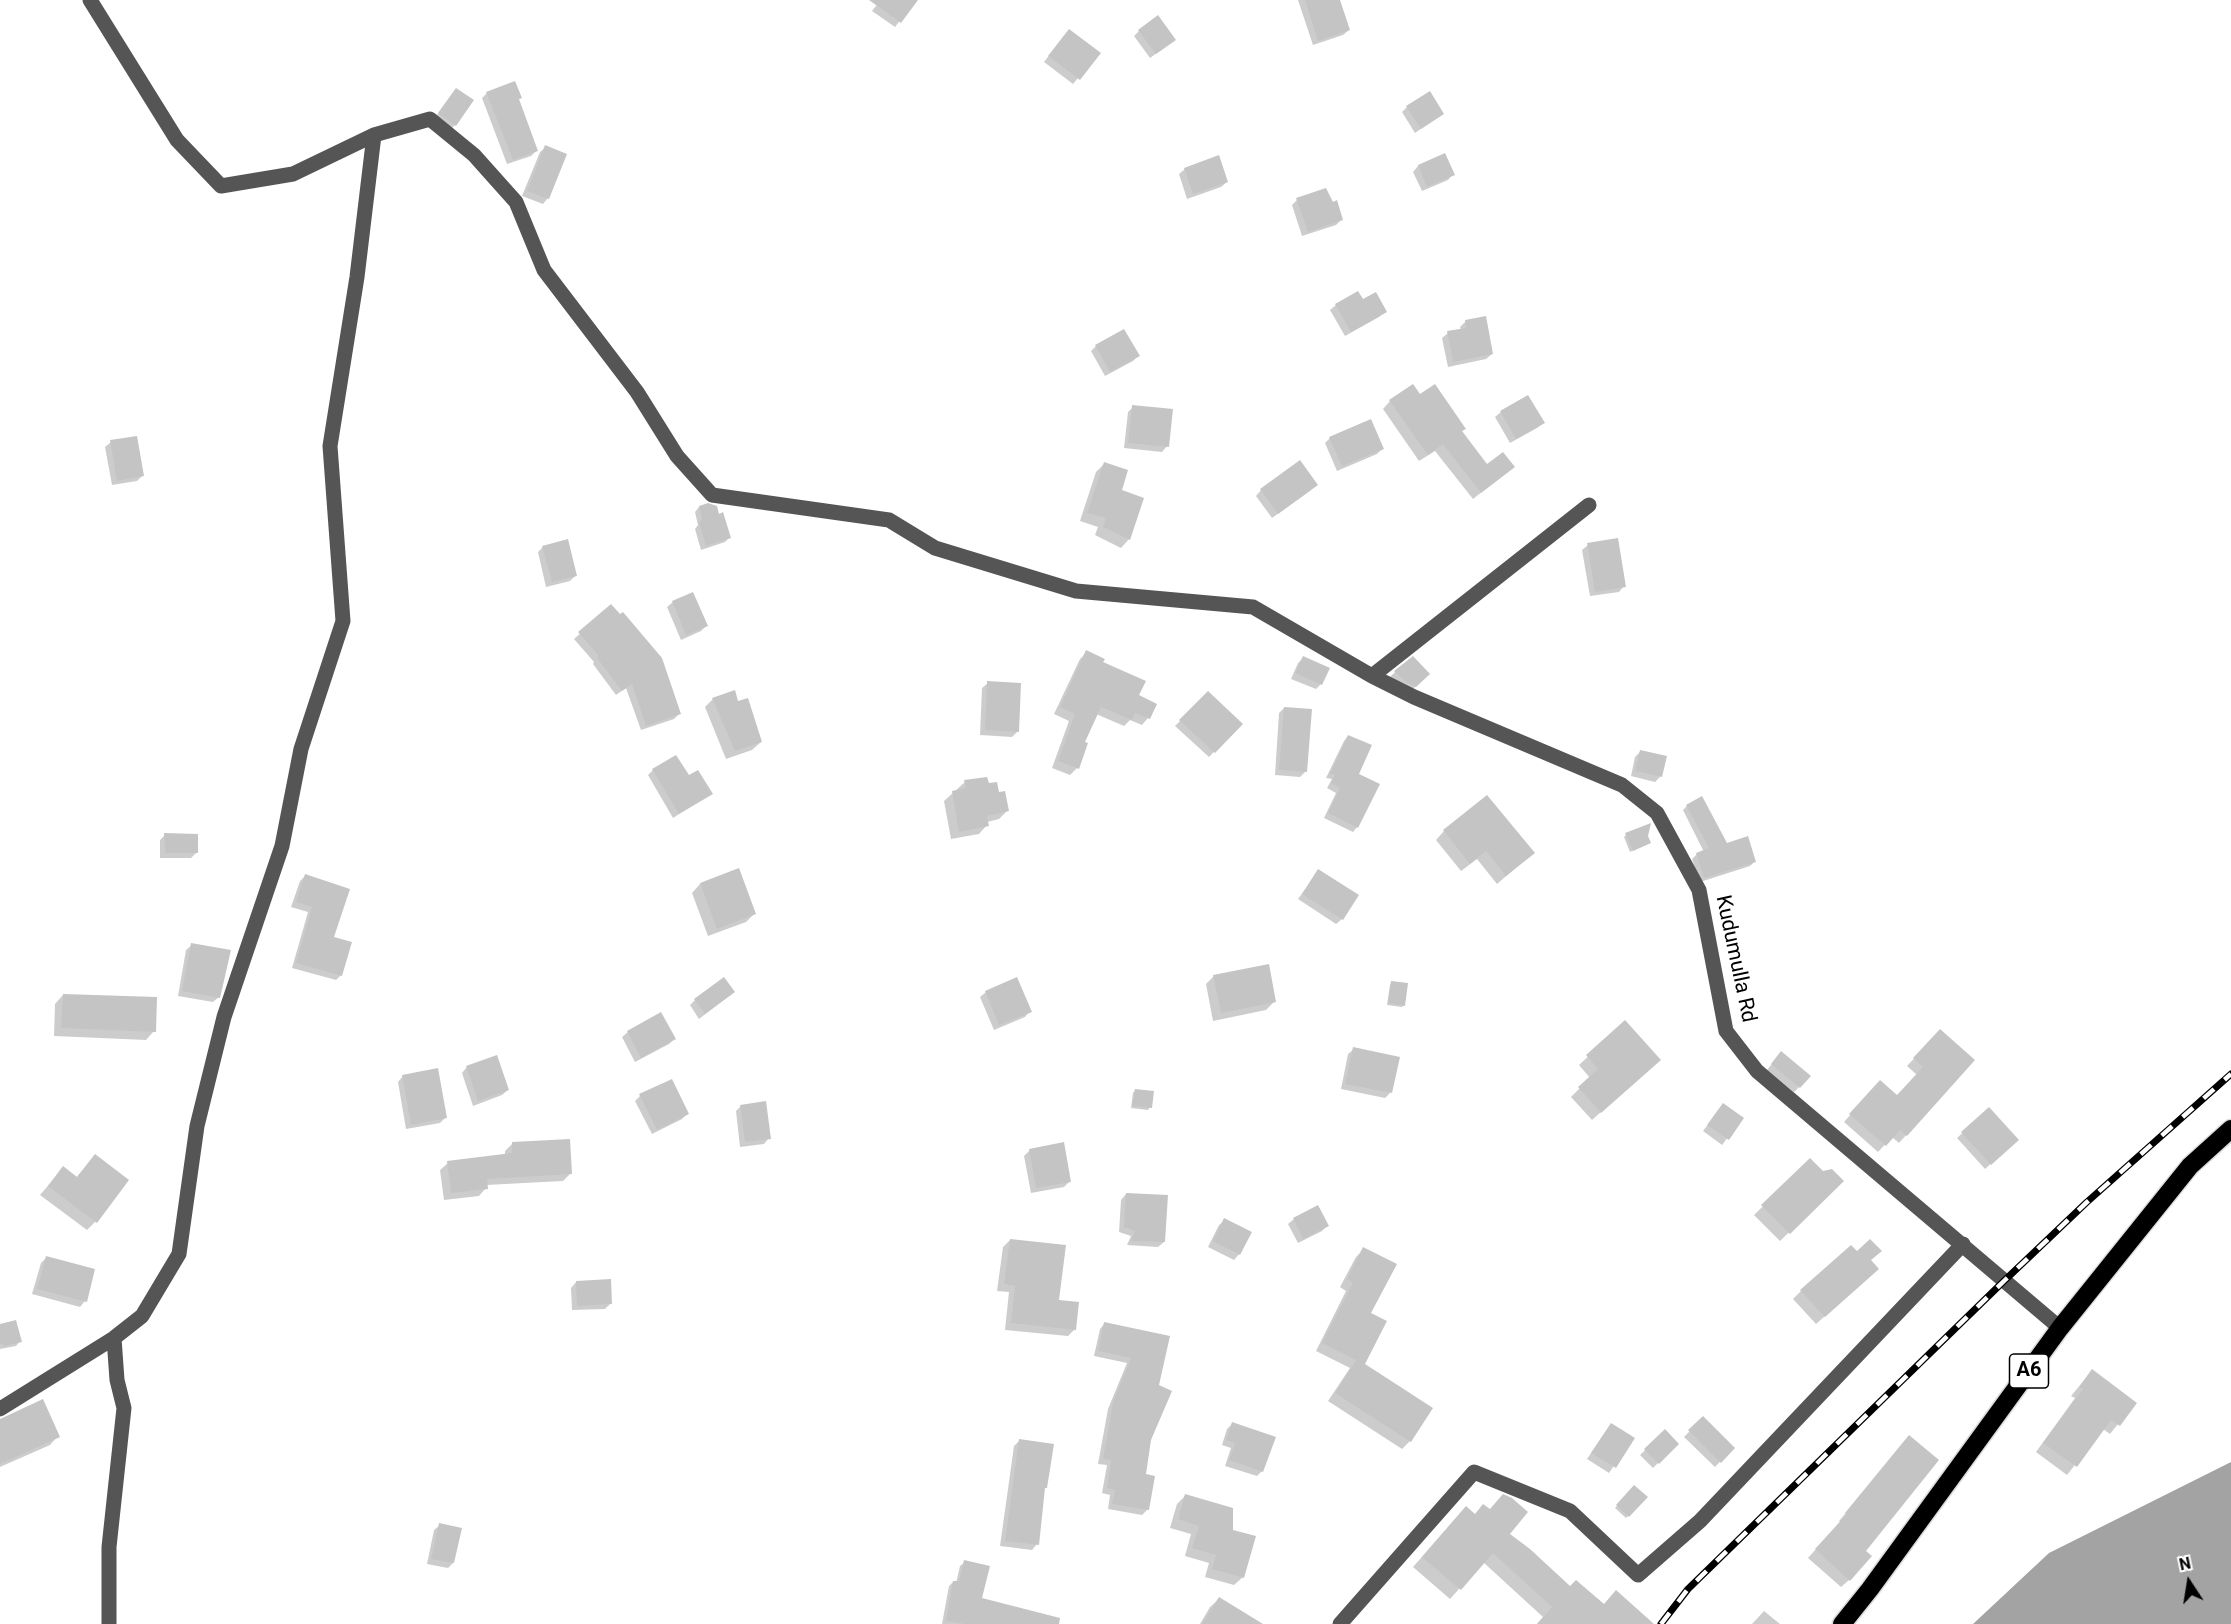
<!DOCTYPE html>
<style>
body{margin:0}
#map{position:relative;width:2231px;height:1624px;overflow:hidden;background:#fff;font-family:Roboto,sans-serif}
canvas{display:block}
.north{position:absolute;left:2159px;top:1552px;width:60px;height:60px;-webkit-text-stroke:4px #fff;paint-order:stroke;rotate:348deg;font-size:16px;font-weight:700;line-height:24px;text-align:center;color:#000}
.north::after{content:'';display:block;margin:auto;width:21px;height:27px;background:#000;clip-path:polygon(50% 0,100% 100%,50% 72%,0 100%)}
</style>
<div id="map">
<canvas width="2231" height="1624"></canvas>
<div class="north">N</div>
</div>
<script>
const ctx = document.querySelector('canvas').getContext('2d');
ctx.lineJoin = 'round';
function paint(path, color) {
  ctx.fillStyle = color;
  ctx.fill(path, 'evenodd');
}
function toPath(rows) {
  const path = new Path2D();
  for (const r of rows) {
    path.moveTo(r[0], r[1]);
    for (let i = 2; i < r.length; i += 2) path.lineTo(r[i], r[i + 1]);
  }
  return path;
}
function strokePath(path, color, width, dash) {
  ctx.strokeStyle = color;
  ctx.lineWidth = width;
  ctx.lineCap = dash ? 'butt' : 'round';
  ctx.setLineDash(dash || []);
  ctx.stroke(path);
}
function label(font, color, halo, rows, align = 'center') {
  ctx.font = font + ' Roboto,sans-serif';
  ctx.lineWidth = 6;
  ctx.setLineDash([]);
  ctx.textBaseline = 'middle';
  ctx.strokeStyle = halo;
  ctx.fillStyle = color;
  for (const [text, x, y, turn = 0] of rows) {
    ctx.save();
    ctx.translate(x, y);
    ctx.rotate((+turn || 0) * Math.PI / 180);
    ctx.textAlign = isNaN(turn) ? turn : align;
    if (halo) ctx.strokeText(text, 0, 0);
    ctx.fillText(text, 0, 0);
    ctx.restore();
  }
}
paint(toPath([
 [2231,1462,2231,1624,1973,1624,2049,1553]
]), '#a3a3a3');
paint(toPath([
 [876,0,916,0,895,27,872,11,879,2],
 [1298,0,1338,0,1349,30,1343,35,1313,45],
 [1139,31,1168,45,1150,58,1134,36],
 [1064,36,1099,53,1073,84,1044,62],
 [456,90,455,125,450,130,434,119],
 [487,93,536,151,531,156,507,164,482,98],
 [1407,107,1442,114,1415,133,1402,112],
 [546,147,548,198,543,204,522,196,540,152],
 [1445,155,1453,174,1448,180,1422,191,1413,172,1418,166],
 [1185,169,1227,182,1221,187,1187,199,1179,174],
 [1297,200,1342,219,1336,225,1302,236,1292,205],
 [1362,301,1385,312,1379,317,1345,336,1330,310,1336,305],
 [1465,322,1492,354,1486,359,1448,367,1442,338,1448,333,1461,330,1460,327],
 [1096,346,1138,356,1133,361,1105,376,1091,351],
 [1419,396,1461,432,1487,466,1513,467,1473,499,1435,451,1419,461,1383,409,1390,401],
 [1133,407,1167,446,1162,452,1124,448,1128,412],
 [1501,412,1543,423,1537,428,1510,443,1495,417],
 [1330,438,1382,449,1377,454,1337,471,1325,443],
 [111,442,142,476,137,481,112,485,105,447],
 [1104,464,1120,491,1129,539,1121,548,1095,535,1098,527,1080,521,1096,472],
 [1261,490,1311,490,1272,518,1256,496],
 [708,505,729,538,725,542,701,550,695,529,698,525,695,512,699,507],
 [1588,545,1624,586,1619,592,1590,596,1582,550],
 [543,547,576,575,570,581,546,587,538,552],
 [673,602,706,626,701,631,681,640,667,607],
 [611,606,679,714,674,719,641,730,626,688,616,695,593,664,594,662,574,639],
 [1087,652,1101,663,1137,696,1148,718,1142,725,1130,720,1124,726,1096,714,1083,743,1077,768,1070,775,1052,768,1069,721,1054,714,1080,659],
 [1303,658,1321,684,1316,689,1291,679,1298,663],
 [1395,672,1428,674,1410,692,1390,677],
 [988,683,1017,732,1012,737,980,735,982,688],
 [1208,693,1241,724,1209,757,1175,726],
 [713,699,737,703,761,742,752,750,726,759,705,707],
 [1284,708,1305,772,1300,777,1275,775,1279,713],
 [1348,736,1357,775,1357,827,1353,832,1324,818,1336,793,1327,788,1332,779,1326,778,1344,741],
 [1641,751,1660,777,1655,782,1631,776,1635,757],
 [653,770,688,777,711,793,673,818,648,775],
 [965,782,987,785,998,794,1007,811,999,819,987,822,987,825,979,834,951,839,944,801],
 [1687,806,1727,845,1755,861,1750,866,1700,882,1692,859,1697,854,1704,852,1683,810],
 [1444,831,1533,853,1497,884,1477,859,1461,871,1436,840],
 [165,835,197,852,191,858,160,858,160,840],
 [1626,835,1646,836,1649,843,1630,852,1624,837],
 [738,870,755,913,746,922,708,936,692,893,700,884],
 [1319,871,1342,919,1336,924,1298,899],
 [305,876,332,938,341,975,336,980,292,968,308,912,291,907,300,881],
 [192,945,219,997,213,1002,178,996,186,950],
 [1214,976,1274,1002,1266,1010,1213,1021,1206,984],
 [1392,983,1404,1005,1402,1007,1387,1005,1390,985],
 [734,992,699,1019,690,1005,695,1000],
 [986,992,1030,1011,1025,1017,994,1030,980,997],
 [63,995,154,1031,146,1040,54,1036,55,1004],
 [1625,1022,1650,1068,1592,1120,1571,1097,1590,1078,1579,1065],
 [628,1032,674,1039,669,1044,635,1062,622,1037],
 [1933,1038,1973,1061,1899,1143,1892,1137,1878,1152,1844,1122,1873,1089,1897,1097,1917,1075,1907,1066],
 [1354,1049,1390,1093,1385,1098,1341,1089,1348,1054],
 [1776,1059,1799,1087,1794,1092,1767,1070],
 [467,1067,508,1090,502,1095,473,1106,462,1073],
 [403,1076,445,1118,440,1123,406,1129,398,1082],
 [1135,1090,1150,1107,1148,1110,1131,1108,1133,1093],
 [640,1096,687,1114,682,1119,652,1134,635,1101],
 [1723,1105,1742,1119,1722,1145,1703,1131],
 [741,1106,769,1138,764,1144,740,1147,736,1111],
 [1988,1109,2017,1140,1985,1169,1957,1138],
 [512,1144,570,1174,563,1181,486,1185,486,1188,479,1196,444,1200,440,1170,448,1163,505,1156,505,1151],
 [1030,1150,1070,1181,1064,1187,1031,1193,1024,1156],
 [95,1156,95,1222,87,1230,40,1195,63,1168,76,1178],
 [1810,1160,1822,1173,1842,1181,1780,1241,1754,1215],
 [1126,1194,1164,1242,1158,1247,1127,1245,1131,1236,1119,1232,1121,1200],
 [1294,1219,1327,1226,1322,1231,1298,1243,1288,1224],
 [1225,1220,1250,1233,1239,1254,1234,1260,1208,1247,1219,1225],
 [1010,1240,1057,1301,1075,1329,1068,1336,1005,1330,1009,1292,997,1291,1003,1247],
 [1364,1249,1369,1314,1363,1364,1431,1408,1410,1441,1402,1449,1328,1401,1350,1368,1316,1351,1346,1291,1340,1287,1356,1257],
 [46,1258,85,1301,80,1307,32,1294,41,1263],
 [1870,1261,1869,1277,1816,1324,1793,1299,1801,1291],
 [576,1282,611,1303,605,1309,572,1310,571,1288],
 [1105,1323,1157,1386,1144,1475,1148,1509,1142,1515,1108,1509,1110,1495,1102,1493,1107,1465,1098,1464,1108,1409,1127,1363,1094,1356,1100,1329],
 [0,1326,20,1341,16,1346,0,1349],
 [2092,1371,2135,1403,2110,1434,2103,1429,2067,1475,2036,1452,2075,1398,2071,1396],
 [1703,1418,1733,1448,1715,1467,1684,1437],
 [0,1420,58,1436,50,1445,0,1467],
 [1232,1424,1262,1471,1257,1476,1225,1466,1231,1448,1222,1445,1227,1429],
 [1611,1424,1633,1438,1609,1473,1587,1459],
 [1665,1431,1677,1444,1653,1468,1640,1455],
 [1020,1440,1044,1489,1037,1544,1032,1550,1000,1546,1014,1446],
 [1902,1445,1863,1551,1849,1580,1841,1587,1808,1558,1840,1522,1839,1521],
 [1635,1487,1646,1497,1626,1518,1615,1508],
 [1185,1496,1231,1531,1243,1577,1234,1585,1205,1577,1209,1563,1185,1556,1191,1534,1170,1528,1177,1504],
 [1474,1515,1507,1534,1570,1588,1636,1624,1537,1624,1543,1617,1483,1562,1450,1599,1413,1567,1456,1518],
 [440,1525,453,1563,448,1568,427,1564,434,1530],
 [965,1562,980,1599,1058,1624,942,1624,949,1586,953,1582,956,1583,960,1566],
 [1219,1599,1260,1624,1200,1624,1210,1607],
 [1764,1611,1780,1624,1752,1624]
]), '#0003');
paint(toPath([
 [869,0,918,0,901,23],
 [1305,0,1340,0,1350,30,1318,41],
 [1158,15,1176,40,1156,54,1138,30],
 [1069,29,1101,53,1080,80,1048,56],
 [515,81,522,98,519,99,538,151,513,160,486,92],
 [456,88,474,100,456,126,438,113],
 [1430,91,1444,114,1421,129,1406,106],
 [545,145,567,154,549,199,527,191],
 [1445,153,1455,175,1427,187,1418,165],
 [1219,155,1228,182,1193,194,1184,168],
 [1326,188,1333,202,1337,200,1343,220,1308,232,1296,198],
 [1358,291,1363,299,1376,292,1387,312,1351,332,1335,304],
 [1486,316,1493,354,1453,362,1447,331,1466,328,1465,320],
 [1124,329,1140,356,1110,372,1095,345],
 [1413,384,1420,394,1435,384,1466,429,1462,431,1487,464,1503,452,1515,467,1481,493,1443,444,1428,455,1389,400],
 [1528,395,1545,423,1516,439,1500,411],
 [1132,405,1173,409,1169,447,1128,443],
 [1371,419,1384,449,1342,466,1329,437],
 [137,436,144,476,117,481,110,440],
 [1300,460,1318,485,1278,514,1260,489],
 [1104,462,1128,470,1122,490,1144,498,1130,540,1103,527,1106,518,1087,513],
 [708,503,717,506,719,514,723,512,731,538,706,546,699,523,702,519,699,506],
 [1618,538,1626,587,1595,592,1587,543],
 [568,539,577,576,552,582,542,546],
 [693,592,708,626,686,635,672,601],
 [611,604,620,614,623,612,662,658,681,714,646,726,632,684,622,691,597,658,599,656,578,632],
 [1086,650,1105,659,1103,662,1146,681,1139,695,1157,704,1150,719,1135,713,1132,720,1101,707,1085,742,1088,743,1079,769,1058,761,1075,714,1060,707],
 [1303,656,1330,668,1322,685,1295,673],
 [1413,656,1430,674,1416,687,1406,682,1394,671],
 [987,681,1021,683,1019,732,985,730],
 [735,690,738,701,748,698,762,742,735,751,712,698],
 [1208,691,1243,724,1215,753,1179,720],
 [1284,707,1312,709,1307,772,1279,770],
 [1348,735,1372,745,1359,774,1380,784,1358,828,1328,813,1340,788,1331,783,1335,774,1330,774],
 [1640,750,1667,756,1662,777,1635,771],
 [676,755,689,775,698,770,713,794,679,814,652,769],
 [987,777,989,783,997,782,999,792,1005,791,1009,811,987,816,989,826,959,832,952,791,966,788,964,780],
 [1487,795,1535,853,1506,876,1486,851,1470,864,1443,830],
 [1702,796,1727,843,1748,836,1756,862,1704,878,1696,853,1709,848,1686,805],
 [1651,823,1648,836,1651,843,1633,851,1625,833],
 [164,833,198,834,198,853,165,853],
 [739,868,756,914,717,929,700,883],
 [1318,869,1359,895,1343,920,1302,894],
 [305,874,350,889,334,937,352,942,342,976,296,963,312,907,296,902],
 [191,943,231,950,220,998,182,991],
 [1269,964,1276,1002,1221,1013,1213,975],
 [724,977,735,992,705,1014,694,999],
 [1017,977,1032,1012,999,1025,985,991],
 [1391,981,1408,983,1405,1006,1388,1003],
 [63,994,157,997,156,1032,61,1028],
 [661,1012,676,1039,641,1058,627,1031],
 [1625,1020,1661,1060,1601,1113,1578,1087,1598,1069,1586,1055],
 [1940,1029,1975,1060,1907,1136,1900,1130,1886,1146,1849,1114,1880,1080,1897,1095,1923,1067,1913,1058],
 [1353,1047,1400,1057,1392,1093,1345,1084],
 [1781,1051,1811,1076,1800,1088,1771,1064],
 [497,1055,509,1090,478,1101,466,1066],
 [438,1068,447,1118,411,1125,402,1075],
 [672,1079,689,1114,657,1130,639,1094],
 [1135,1089,1154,1091,1152,1108,1132,1106],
 [766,1101,771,1139,745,1142,740,1105],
 [1723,1103,1744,1118,1729,1140,1707,1125],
 [1989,1107,2019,1140,1991,1165,1961,1132],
 [570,1139,572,1174,487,1179,488,1189,451,1193,447,1161,512,1153,512,1142],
 [1064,1142,1071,1182,1036,1188,1029,1149],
 [95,1154,129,1180,97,1223,48,1186,63,1166,77,1177],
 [1810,1158,1823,1171,1832,1169,1844,1181,1790,1234,1761,1205],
 [1126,1193,1168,1195,1165,1242,1131,1241,1135,1231,1124,1227],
 [1318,1205,1329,1226,1303,1239,1293,1218],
 [1224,1218,1252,1232,1240,1255,1213,1241],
 [1010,1239,1066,1245,1059,1300,1079,1302,1076,1330,1011,1323,1015,1286,1004,1284],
 [1870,1239,1882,1251,1871,1260,1879,1269,1825,1317,1800,1290,1851,1245,1857,1251],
 [1363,1247,1397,1264,1371,1313,1387,1321,1365,1364,1433,1408,1411,1442,1335,1393,1356,1360,1322,1343,1353,1283,1347,1279],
 [46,1256,95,1269,87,1302,37,1289],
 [611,1279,612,1304,577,1306,576,1281],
 [16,1320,22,1342,4,1346,3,1344,0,1344,0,1324],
 [1104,1322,1170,1336,1159,1385,1172,1391,1151,1440,1146,1474,1155,1476,1149,1510,1112,1504,1115,1490,1107,1488,1111,1460,1103,1459,1113,1402,1131,1358,1098,1351],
 [2092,1369,2137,1403,2120,1426,2111,1420,2077,1467,2043,1443,2083,1389,2079,1387],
 [43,1399,60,1437,0,1464,0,1419],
 [1703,1416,1735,1448,1721,1463,1688,1430],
 [1232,1422,1276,1437,1263,1472,1229,1460,1235,1443,1226,1440],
 [1611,1423,1635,1438,1616,1468,1591,1453],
 [1665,1429,1679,1444,1659,1464,1644,1449],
 [1909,1435,1939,1460,1866,1551,1872,1556,1850,1581,1815,1549,1847,1514,1845,1513],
 [1019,1439,1054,1444,1047,1488,1045,1488,1039,1545,1005,1541],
 [1634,1485,1648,1497,1629,1517,1616,1505],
 [1185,1494,1233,1508,1233,1530,1256,1536,1244,1578,1212,1569,1216,1555,1192,1548,1199,1526,1178,1519],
 [1503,1494,1512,1498,1528,1512,1510,1534,1530,1549,1570,1586,1576,1580,1604,1604,1616,1590,1654,1624,1537,1624,1552,1607,1493,1553,1461,1590,1422,1557,1466,1506,1475,1514,1483,1504,1490,1509],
 [439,1523,462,1528,454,1563,431,1559],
 [964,1560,990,1566,982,1598,1060,1618,1059,1624,965,1624,946,1621,953,1581,959,1581],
 [1219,1597,1263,1624,1202,1624]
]), '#c4c4c4');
const highway = toPath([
 [1842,1624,1870,1589,2060,1328,2190,1166,2231,1129]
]);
strokePath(highway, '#dbdbdb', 21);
strokePath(toPath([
 [90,0,177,140,221,186,293,174,374,135,430,119,474,155,516,202,544,270,637,392,677,456,712,495,889,520,935,548,1076,591,1253,607,1372,676,1589,505],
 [1372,676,1414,697,1622,785,1657,813,1699,890,1726,1031,1757,1071,2060,1328],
 [0,1409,114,1338,142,1316,179,1254,197,1126,224,1017,282,846,301,749,343,621,330,446,357,277,374,135],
 [109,1624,109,1547,124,1408,117,1380,114,1338],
 [1340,1624,1474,1472,1570,1511,1638,1575,1700,1521,1963,1244]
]), '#555', 15);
strokePath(highway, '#000', 18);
const rail = toPath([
 [1661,1624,1688,1589,2005,1280,2087,1202,2231,1074]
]);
strokePath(rail, '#000', 7);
strokePath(rail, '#fff', 4.5, [14]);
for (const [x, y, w] of [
 [2029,1371,39]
]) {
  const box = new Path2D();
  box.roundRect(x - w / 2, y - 17, w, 34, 4.5);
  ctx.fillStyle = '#fff';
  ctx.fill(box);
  strokePath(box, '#000', 1.5);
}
label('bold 20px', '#000', null, [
 ["A6",2029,1371]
]);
label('21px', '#000', '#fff', [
 ["Kudumulla Rd",1735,959,78]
]);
</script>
